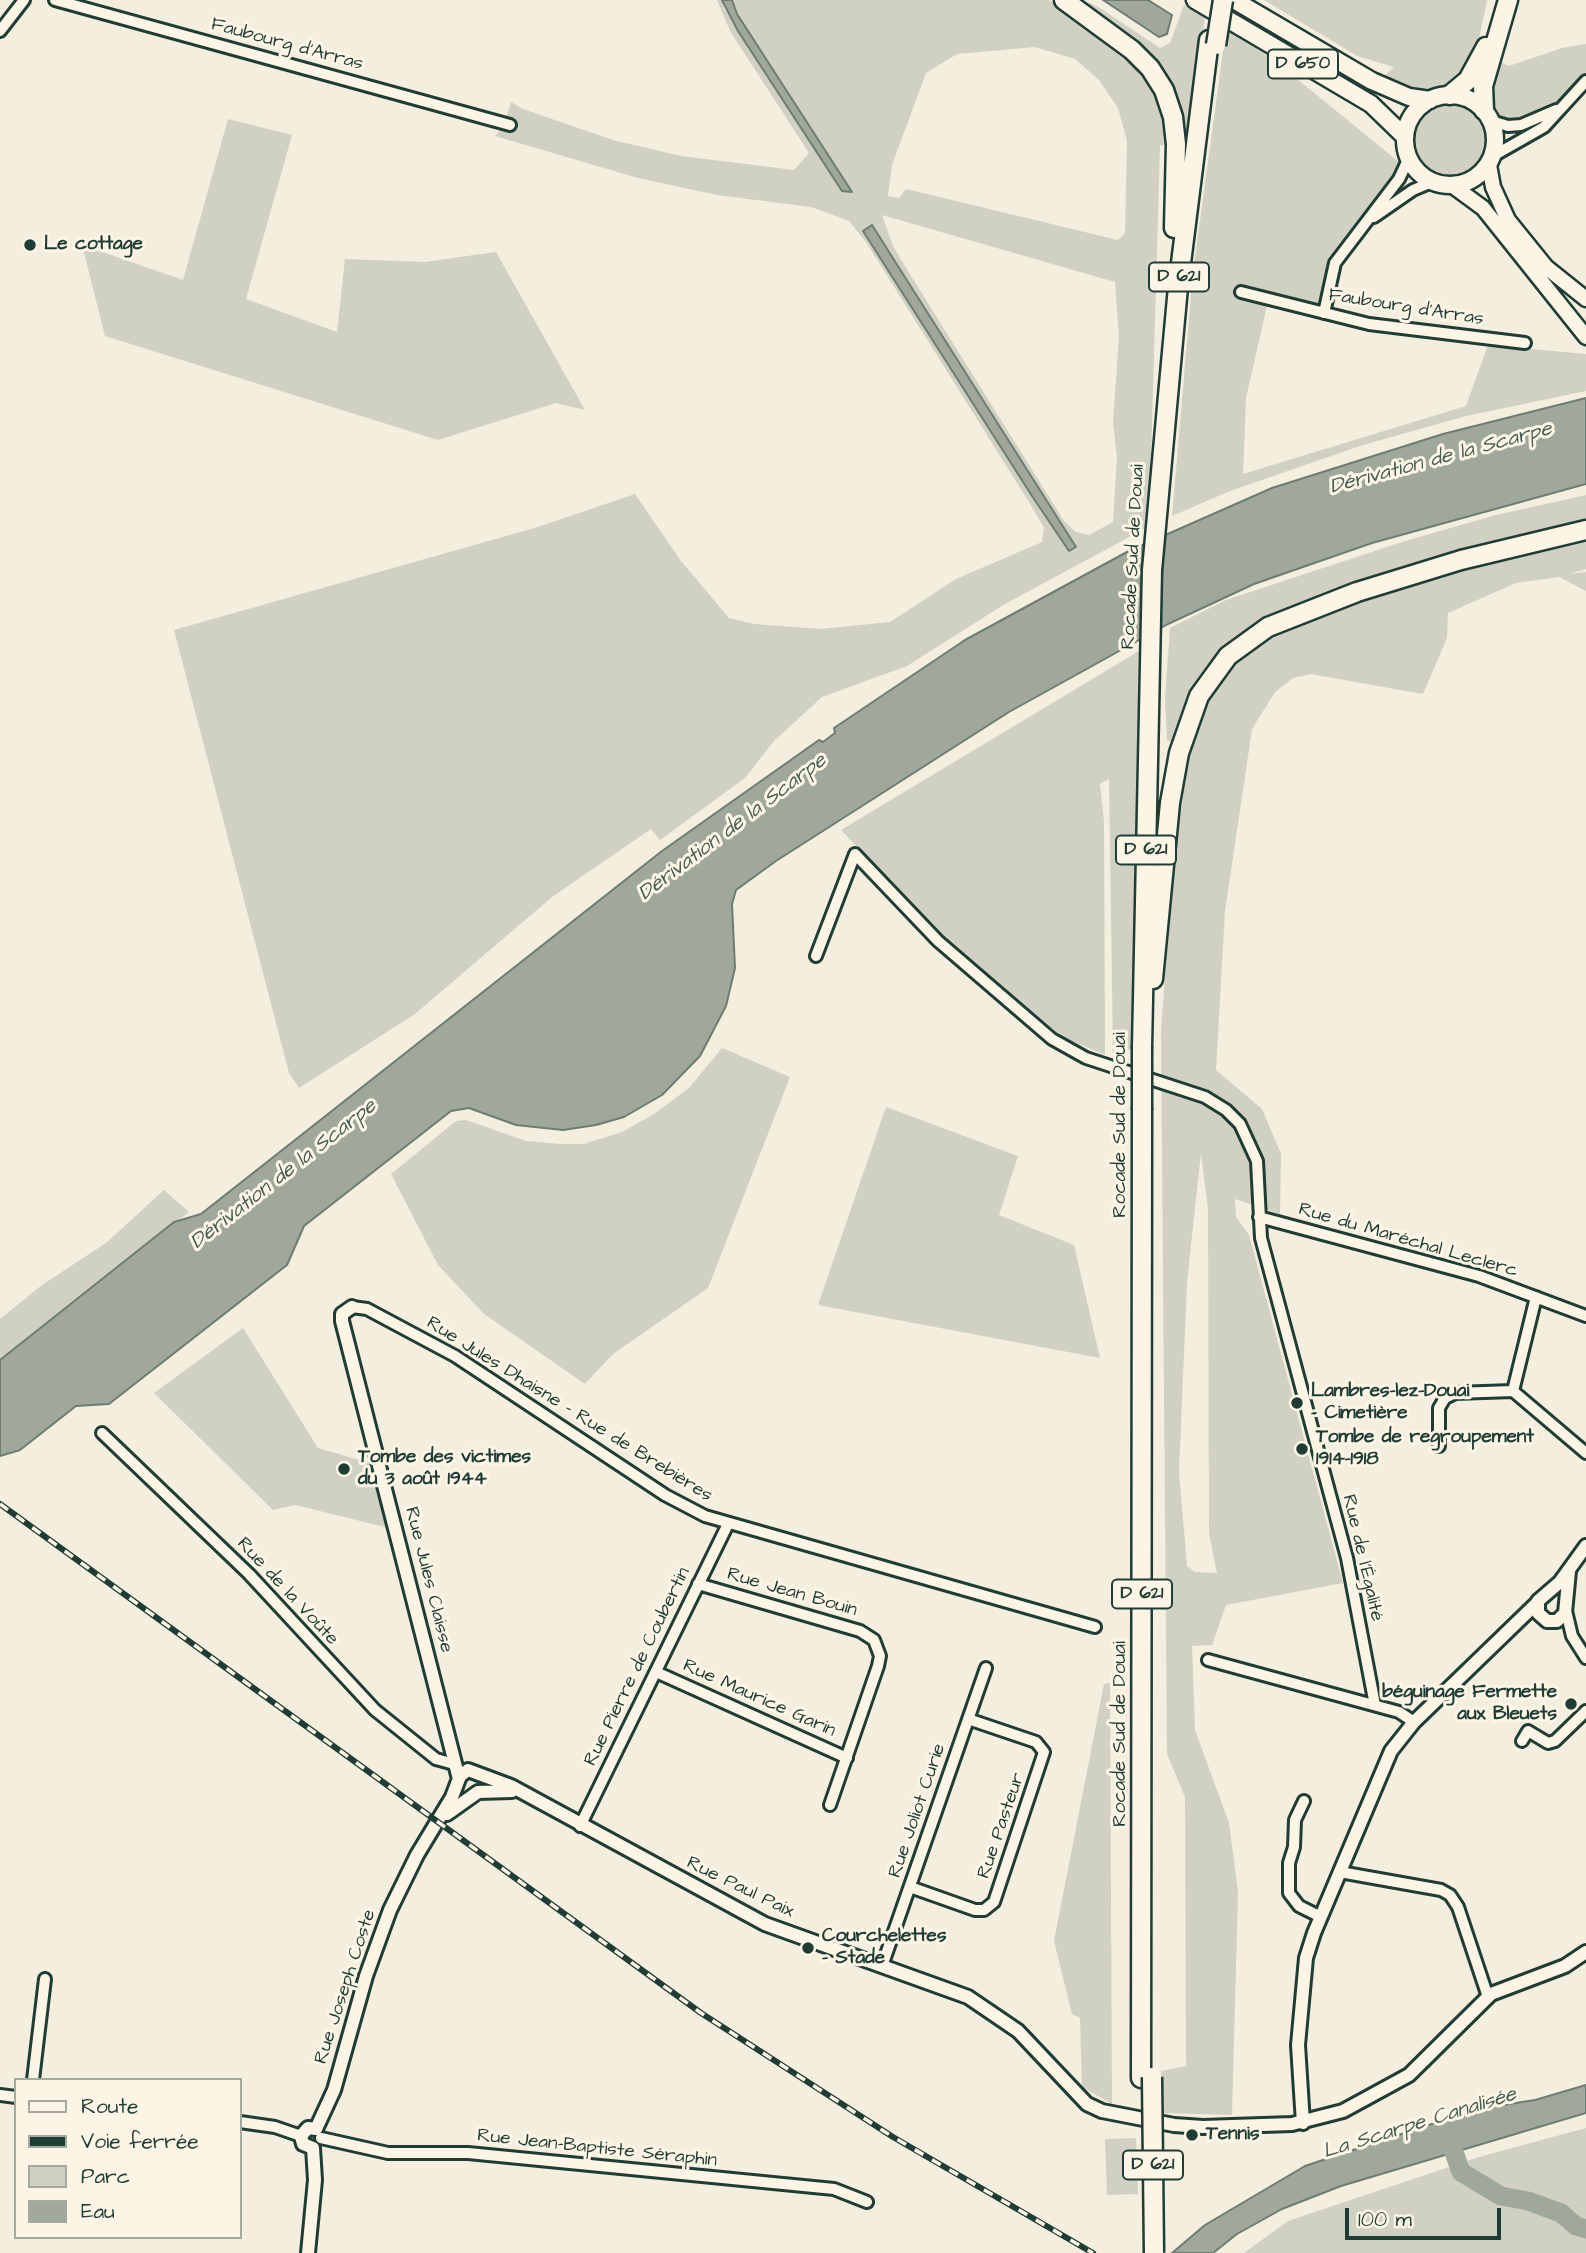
<!DOCTYPE html>
<meta charset="utf-8">
<style>
body{margin:0}
#map{position:relative;width:1586px;height:2253px;overflow:hidden;background:#f3eede;font-family:"Architects Daughter",sans-serif}
canvas{display:block}
.legend{position:absolute;left:14px;top:2078px;width:228px;height:161px;box-sizing:border-box;background:#fcf5e5;border:2px solid #a4ab9e;margin:0;padding:9px 12px;list-style:none;font-size:21px;color:#1f3d34}
.legend li{display:flex;align-items:center;gap:14px;height:35px}
.legend b{width:35px;border:2px solid #a4ab9e}
.scale{position:absolute;left:1345px;top:2208px;width:156px;height:32px;box-sizing:border-box;border:4px solid #1f3d34;border-top:0;padding-left:9px;font-size:21px;line-height:24px;white-space:nowrap;color:#1f3d34;-webkit-text-stroke:5px #fcf5e5;paint-order:stroke}
</style>
<div id="map">
<canvas width="1586" height="2253"></canvas>
<ul class="legend">
<li><b style="height:9px;background:#fcf5e5"></b>Route</li>
<li><b style="height:9px;background:#1f3d34"></b>Voie ferrée</li>
<li><b style="height:19px;background:#d0d1c2"></b>Parc</li>
<li><b style="height:19px;background:#a0a89b"></b>Eau</li>
</ul>
<div class="scale">100 m</div>
</div>
<script>
const ctx = document.querySelector('canvas').getContext('2d');
ctx.lineJoin = 'round';
function paint(path, color) {
  ctx.fillStyle = color;
  ctx.fill(path, 'evenodd');
}
function toPath(rows) {
  const path = new Path2D();
  for (const r of rows) {
    if (r.length === 3) {
      path.moveTo(r[0] + r[2], r[1]);
      path.arc(r[0], r[1], r[2], 0, 2 * Math.PI);
      continue;
    }
    path.moveTo(r[0], r[1]);
    for (let i = 2; i < r.length; i += 2) path.lineTo(r[i], r[i + 1]);
  }
  return path;
}
function strokePath(path, color, width, dash) {
  ctx.strokeStyle = color;
  ctx.lineWidth = width;
  ctx.lineCap = dash ? 'butt' : 'round';
  ctx.setLineDash(dash || []);
  ctx.stroke(path);
}
function label(font, color, halo, rows, align = 'center') {
  ctx.font = font + ' "Architects Daughter",sans-serif';
  ctx.lineWidth = 6;
  ctx.setLineDash([]);
  ctx.textBaseline = 'middle';
  ctx.strokeStyle = halo;
  ctx.fillStyle = color;
  for (const [text, x, y, turn = 0] of rows) {
    ctx.save();
    ctx.translate(x, y);
    ctx.rotate((+turn || 0) * Math.PI / 180);
    ctx.textAlign = isNaN(turn) ? turn : align;
    if (halo) ctx.strokeText(text, 0, 0);
    ctx.fillText(text, 0, 0);
    ctx.restore();
  }
}
paint(toPath([
 [717,0,722,0,725,10,737,14,732,0,1049,0,1142,73,1156,94,1169,146,1160,145,1151,459,1146,528,1005,604,907,666,822,697,774,741,745,778,660,840,651,829,552,897,415,1014,299,1088,289,1073,174,630,538,527,635,494,681,561,729,618,754,624,821,629,890,622,956,579,1042,542,1044,528,1032,507,866,242,849,221,811,207,717,195,638,178,495,136,503,127,511,102,523,109,613,140,681,156,794,170,809,153,730,31],
 [1035,47,1075,59,1099,80,1118,108,1127,141,1125,233,1118,240,906,189,899,198,888,196,892,165,926,73,957,54],
 [882,215,1115,282,1119,336,1113,423,1117,457,1113,522,1089,535,1076,532,1064,521,911,276,893,246],
 [871,226,889,252,1075,548,1069,550,1032,496,863,232],
 [1073,0,1083,0,1100,8,1160,48,1170,43,1184,5,1205,16,1185,178,1175,100],
 [1264,0,1487,0,1478,44,1470,64,1452,87,1419,92,1405,89,1382,78,1394,67,1357,56],
 [1226,29,1275,61,1399,162,1394,175,1331,259,1317,306,1269,297,1246,398,1243,474,1466,406,1488,345,1586,354,1586,391,1466,416,1363,445,1230,491,1172,516,1193,272],
 [1586,44,1586,73,1548,110,1527,119,1511,122,1500,118,1493,109,1489,85,1501,62,1509,66,1562,48],
 [1450,140,37],
 [228,119,292,135,246,299,337,332,345,259,425,262,496,252,585,410,556,403,438,440,105,336,82,245,183,280],
 [1586,495,1586,569,1569,574,1586,572,1586,591,1559,577,1516,583,1448,613,1447,638,1423,694,1311,674,1293,678,1275,692,1252,729,1225,911,1216,1070,1262,1109,1281,1154,1280,1214,1235,1199,1236,1217,1249,1235,1343,1583,1226,1605,1212,1645,1192,1646,1195,1730,1229,1823,1238,1892,1232,2115,1162,2113,1161,2071,1186,2066,1185,1797,1167,1754,1161,1031,1175,841,1191,751,1167,740,1165,698,1170,628,1226,600,1405,541,1496,515],
 [1201,1153,1208,1210,1209,1533,1217,1573,1195,1572,1187,1566,1179,1472,1187,1282],
 [1139,651,1134,1049,1113,1052,1109,779,1100,784,1104,821,1105,1055,1065,1038,964,960,841,830],
 [722,1048,790,1077,708,1288,613,1354,585,1384,484,1314,438,1265,391,1174,456,1121,466,1120,526,1141,561,1144,584,1144,622,1132,654,1114,689,1088],
 [886,1107,1018,1156,999,1215,1074,1245,1100,1358,818,1305],
 [164,1190,189,1212,0,1360,0,1319,42,1285,106,1243],
 [243,1328,318,1448,373,1464,389,1528,295,1505,273,1510,154,1393],
 [1110,1683,1112,2104,1082,2087,1080,2018,1072,2014,1054,1941,1104,1684],
 [1586,2128,1586,2253,1244,2253,1288,2221,1479,2157],
 [1136,2138,1138,2194,1107,2195,1105,2139]
]), '#d0d1c2');
const water = toPath([
 [722,0,732,0,737,14,852,192,842,191,738,31,722,0],
 [1103,0,1148,0,1172,15,1167,34,1159,37,1103,0],
 [872,225,889,252,1076,547,1069,551,1032,496,863,231,872,225],
 [1586,398,1586,484,1372,543,1254,584,1168,624,1009,712,776,861,736,890,732,904,735,968,726,1006,700,1056,662,1095,624,1117,596,1125,563,1130,516,1125,469,1108,451,1111,304,1226,287,1265,109,1404,76,1406,20,1450,0,1456,0,1360,174,1222,201,1214,662,851,819,740,823,742,835,733,834,728,965,640,1127,552,1272,488,1443,434,1586,398],
 [1586,2085,1586,2113,1341,2186,1282,2209,1237,2234,1213,2253,1172,2253,1205,2225,1305,2166,1477,2109,1535,2100,1586,2085]
]);
paint(water, '#a0a89b');
strokePath(water, '#6c7d72', 2);
strokePath(toPath([
 [1448,2135,1461,2172,1501,2196,1528,2201,1561,2213,1576,2226,1586,2229]
]), '#a0a89b', 19);
const minor = toPath([
 [55,0,510,125],
 [0,31,24,0],
 [1491,121,1508,126,1521,125,1556,110],
 [1493,156,1544,127,1586,81],
 [1374,217,1413,190,1432,182],
 [1241,292,1369,324,1525,343],
 [1324,313,1335,263,1399,179,1409,158],
 [816,956,855,854,938,941,1052,1039,1086,1058,1205,1097,1226,1110,1240,1124,1257,1161,1261,1238,1347,1558,1375,1705],
 [1259,1217,1479,1276,1586,1316],
 [352,1307,367,1309,455,1356,665,1495,705,1516,1095,1627],
 [1513,1391,1536,1297],
 [102,1433,249,1574,375,1710,436,1759,454,1764],
 [1439,1446,1439,1408,1445,1398,1455,1393,1513,1391,1586,1453],
 [698,1584,860,1631,874,1640,880,1656,878,1666,830,1805],
 [1566,1611,1572,1636,1586,1658],
 [1208,1660,1399,1712,1414,1722],
 [656,1672,847,1758],
 [1522,1741,1528,1731,1548,1743,1555,1741,1586,1711],
 [1304,1801,1295,1820,1294,1847,1289,1863,1289,1893,1299,1906,1321,1917],
 [580,1826,728,1524],
 [1340,1872,1441,1890,1450,1895,1458,1907,1488,1997],
 [910,1887,975,1910,984,1910,994,1902,1044,1752,1036,1742,968,1719],
 [882,1966,986,1668],
 [33,2080,45,1979],
 [0,2095,16,2097],
 [240,2122,275,2127,301,2136],
 [321,2138,388,2153,468,2153,834,2189,867,2202]
]);
const tertiary = toPath([
 [352,1307,342,1314,342,1321,459,1779],
 [1569,1571,1565,1613,1557,1621,1547,1621,1538,1613,1538,1601,1560,1582,1586,1546],
 [447,1814,478,1792,512,1791],
 [1303,2123,1298,2045,1306,1958,1314,1933,1391,1751,1414,1722,1537,1603],
 [316,2129,334,2090,366,1976,390,1910,417,1855,452,1797,460,1776,468,1770,511,1786,765,1924,968,1997,1018,2031,1087,2104,1102,2111,1174,2125,1203,2127,1292,2124,1343,2111,1409,2075,1491,1994,1565,1966,1586,1952],
 [313,2148,303,2144,301,2136,308,2128,316,2129],
 [308,2253,315,2180,313,2148]
]);
const secondary = toPath([
 [1489,165,1493,187,1508,220,1546,267,1586,299],
 [1453,186,1483,208,1586,337]
]);
const primary = toPath([
 [1195,0,1371,104,1405,137],
 [1234,0,1372,81,1409,97,1430,100],
 [1450,140,45]
]);
const trunk = toPath([
 [1064,0,1132,50,1150,68,1164,90,1173,117,1176,144,1174,228],
 [1450,95,1468,80,1486,47],
 [1484,110,1483,86,1508,0],
 [1153,979,1170,803,1179,753,1199,696,1228,656,1268,627,1357,592,1461,560,1586,530],
 [1142,1046,1152,570,1178,287,1209,40],
 [1141,2078,1142,1110]
]);
strokePath(minor, '#1f3d34', 16);
strokePath(tertiary, '#1f3d34', 18);
strokePath(secondary, '#1f3d34', 19);
strokePath(primary, '#1f3d34', 21);
strokePath(trunk, '#1f3d34', 23);
strokePath(minor, '#fcf5e5', 10);
strokePath(tertiary, '#fcf5e5', 12);
strokePath(secondary, '#fcf5e5', 14);
strokePath(primary, '#fcf5e5', 16);
strokePath(trunk, '#fcf5e5', 18);
const rail = toPath([
 [0,1504,701,2013,893,2137,1093,2253]
]);
strokePath(rail, '#1f3d34', 6);
strokePath(rail, '#fcf5e5', 3.5, [10]);
const trunkBridge = toPath([
 [1216,45,1223,0],
 [1142,1046,1142,1110],
 [1152,2077,1154,2253]
]);
strokePath(trunkBridge, '#1f3d34', 23, []);
strokePath(trunkBridge, '#fcf5e5', 18);
for (const [x, y, r, color] of [
 [30,245,7,"#1f3d34"],
 [1297,1403,7,"#1f3d34"],
 [1302,1449,7,"#1f3d34"],
 [344,1469,7,"#1f3d34"],
 [1571,1704,7,"#1f3d34"],
 [808,1948,7,"#1f3d34"],
 [1192,2135,7,"#1f3d34"]
]) {
  const dot = new Path2D();
  dot.arc(x, y, r, 0, 2 * Math.PI);
  ctx.fillStyle = color;
  ctx.fill(dot);
  strokePath(dot, '#fcf5e5', 2.5);
}
for (const [x, y, w] of [
 [1303,64,70],
 [1179,277,60],
 [1146,850,60],
 [1142,1594,60],
 [1153,2165,60]
]) {
  const box = new Path2D();
  box.roundRect(x - w / 2, y - 14.5, w, 29, 5);
  ctx.fillStyle = '#fcf5e5';
  ctx.fill(box);
  strokePath(box, '#1f3d34', 2);
}
label('bold 18px', '#1f3d34', null, [
 ["D 650",1303,64],
 ["D 621",1179,277],
 ["D 621",1146,850],
 ["D 621",1142,1594],
 ["D 621",1153,2165]
]);
label('19px', '#1f3d34', '#fcf5e5', [
 ["Faubourg d'Arras",287,45,15],
 ["Faubourg d'Arras",1406,308,9],
 ["Rocade Sud de Douai",1134,557,-87],
 ["Rocade Sud de Douai",1121,1125,-90],
 ["Rue du Maréchal Leclerc",1408,1241,16],
 ["Rue Jules Dhaisne - Rue de Brebières",569,1410,32],
 ["Rue de l'Égalité",1362,1558,77],
 ["Rue Jules Claisse",428,1580,76],
 ["Rue de la Voûte",287,1592,47],
 ["Rue Jean Bouin",792,1593,16],
 ["Rue Pierre de Coubertin",638,1667,-64],
 ["Rue Maurice Garin",759,1699,24],
 ["Rocade Sud de Douai",1121,1734,-90],
 ["Rue Joliot Curie",918,1811,-71],
 ["Rue Pasteur",1002,1826,-71],
 ["Rue Paul Paix",740,1888,26],
 ["Rue Joseph Coste",346,1987,-72],
 ["Rue Jean-Baptiste Séraphin",597,2149,6]
]);
label('bold 19px', '#1f3d34', '#fcf5e5', [
 ["Le cottage",44,245],
 ["Lambres-lez-Douai",1311,1392],
 ["– Cimetière",1311,1414],
 ["Tombe de regroupement",1316,1438],
 ["1914-1918",1316,1460],
 ["Tombe des victimes",358,1458],
 ["du 3 août 1944",358,1480],
 ["béguinage Fermette",1557,1693,"right"],
 ["aux Bleuets",1557,1715,"right"],
 ["Courchelettes",822,1937],
 ["– Stade",822,1959],
 ["Tennis",1206,2135]
], 'left');
label('italic 21px', '#465d53', '#fcf5e5', [
 ["Dérivation de la Scarpe",1441,459,-15],
 ["Dérivation de la Scarpe",733,828,-37],
 ["Dérivation de la Scarpe",284,1175,-38],
 ["La Scarpe Canalisée",1420,2124,-17]
]);
</script>
